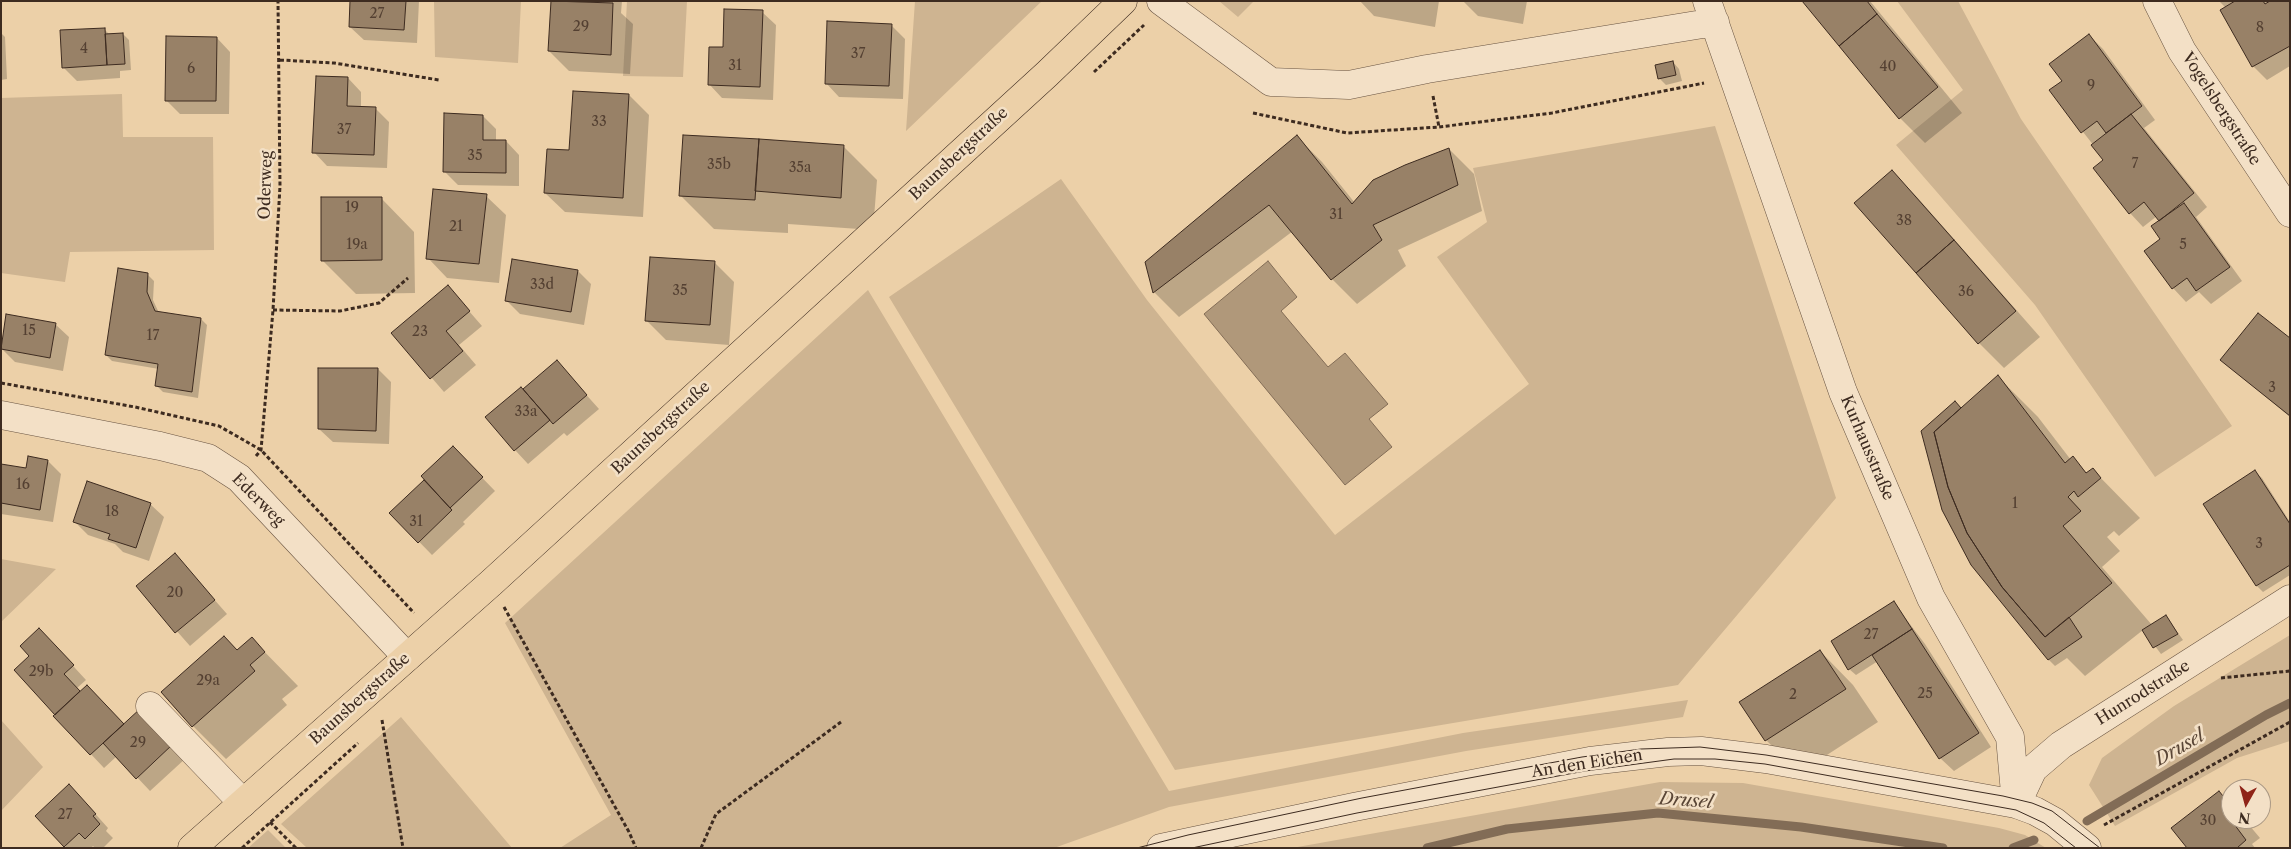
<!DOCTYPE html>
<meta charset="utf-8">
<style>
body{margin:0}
#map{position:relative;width:2291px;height:849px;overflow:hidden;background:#ecd0a8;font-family:"Libre Caslon Text",serif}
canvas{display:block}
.frame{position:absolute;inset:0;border:2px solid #3d2b20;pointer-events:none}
.north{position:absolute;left:2221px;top:779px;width:50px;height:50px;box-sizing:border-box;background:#f3e0c6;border:1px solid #aa9884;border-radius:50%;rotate:187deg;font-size:14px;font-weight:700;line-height:20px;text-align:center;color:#3d2b20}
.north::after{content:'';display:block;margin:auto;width:18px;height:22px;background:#8f2418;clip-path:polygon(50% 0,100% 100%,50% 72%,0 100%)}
</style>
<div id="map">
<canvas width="2291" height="849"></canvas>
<div class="frame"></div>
<div class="north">N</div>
</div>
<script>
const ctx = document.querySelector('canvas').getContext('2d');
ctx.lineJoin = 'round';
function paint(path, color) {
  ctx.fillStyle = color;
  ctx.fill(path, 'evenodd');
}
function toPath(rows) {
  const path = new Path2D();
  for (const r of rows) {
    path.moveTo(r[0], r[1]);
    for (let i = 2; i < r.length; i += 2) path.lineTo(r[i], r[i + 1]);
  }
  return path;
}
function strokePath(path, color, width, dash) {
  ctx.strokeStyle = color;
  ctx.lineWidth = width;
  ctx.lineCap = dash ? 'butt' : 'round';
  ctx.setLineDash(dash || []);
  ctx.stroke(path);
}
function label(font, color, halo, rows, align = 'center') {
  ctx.font = font + ' "Libre Caslon Text",serif';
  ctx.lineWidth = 5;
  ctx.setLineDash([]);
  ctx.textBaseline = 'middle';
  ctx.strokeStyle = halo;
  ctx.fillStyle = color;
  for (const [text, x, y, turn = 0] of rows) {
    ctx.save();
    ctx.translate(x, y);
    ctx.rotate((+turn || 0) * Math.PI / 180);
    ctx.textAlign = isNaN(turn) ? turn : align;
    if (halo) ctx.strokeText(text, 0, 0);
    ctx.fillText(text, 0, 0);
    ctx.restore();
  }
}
paint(toPath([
 [434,1,521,1,518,63,435,57],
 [627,1,687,1,683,77,623,76],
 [915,1,1042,1,906,131],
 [1219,1,1254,1,1238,17],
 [1897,1,1958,1,2021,119,2232,426,2155,477,2035,305,1896,145,1963,90],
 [122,94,123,137,213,137,214,250,70,252,65,282,1,273,1,98],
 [1715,126,1836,498,1678,685,1175,770,889,297,1061,179,1147,300,1335,535,1529,384,1437,257,1487,222,1473,168],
 [868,290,1169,791,1463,733,1688,700,1683,717,1466,751,1169,807,1054,848,560,848,611,815,505,623],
 [1,559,56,569,1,622],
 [2290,635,2290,741,2237,758,2115,826,2089,785,2102,758,2174,706],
 [401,717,512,848,307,848,281,824],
 [1,720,43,767,1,811],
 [1660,782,1743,783,1999,828,2025,835,2046,848,1292,848],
 [268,830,286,848,248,848]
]), '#ceb491');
const water = toPath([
 [1268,261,1297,297,1281,311,1328,367,1345,353,1388,404,1369,419,1392,447,1345,485,1204,314,1268,261]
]);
paint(water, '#b0987a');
strokePath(water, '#826c56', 1);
paint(toPath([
 [351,1,419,1,417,43,364,40,350,27],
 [552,1,622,1,621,13,633,24,630,74,569,71,549,51],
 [1360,1,1439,1,1435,27,1374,16],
 [1463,1,1527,1,1523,24,1478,16],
 [1803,1,1870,1,1962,113,1925,143,1900,118],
 [2219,1,2266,1,2269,4,2290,1,2290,66,2267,80,2253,66,2226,8],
 [762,12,776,25,773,100,722,98,709,84,725,48],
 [891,25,905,39,903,99,839,97,826,83],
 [104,29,110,35,123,34,129,40,131,70,120,71,120,78,77,81,63,67],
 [1,33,5,37,7,79,1,80],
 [2089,35,2103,49,2155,120,2144,128,2207,207,2196,217,2242,281,2211,304,2199,292,2186,302,2173,288,2161,239,2161,221,2157,216,2143,227,2130,213,2105,160,2051,91,2063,81],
 [217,38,230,52,229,114,180,114,166,100],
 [1673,62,1679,69,1682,81,1666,85,1659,78],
 [348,78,361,92,361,108,375,108,389,122,387,168,327,166,314,152],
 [629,95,649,115,643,217,565,212,545,193,570,152],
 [483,116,496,129,496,141,506,141,519,155,519,186,458,185,444,171],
 [1297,137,1322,162,1355,203,1449,149,1474,174,1482,211,1398,250,1406,266,1357,304,1332,279,1293,231,1179,317,1154,292,1146,262],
 [844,147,877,180,873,230,788,224,788,233,714,229,681,196],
 [1892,172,1917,197,2040,337,2004,368,1979,343,1856,203],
 [486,196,506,215,499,283,447,278,428,258],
 [381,198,414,232,415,293,356,294,322,260],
 [714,262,734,282,729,345,666,340,646,320],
 [578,271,591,284,584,325,520,314,507,301],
 [147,274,154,281,153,300,159,313,201,319,207,325,198,398,163,392,157,386,159,369,112,361,106,355],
 [448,287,482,326,459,345,476,365,444,392,393,333],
 [55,324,69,337,63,371,15,362,1,348],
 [2290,339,2290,417,2222,360],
 [557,362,599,409,567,436,564,433,528,464,515,450,523,391],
 [378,369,391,382,389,444,333,442,319,429],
 [1998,377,2038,417,2071,460,2072,458,2088,474,2093,470,2140,518,2119,536,2114,531,2107,537,2120,551,2102,567,2152,625,2166,616,2183,640,2161,654,2143,630,2085,676,2067,658,2055,666,2048,659,1961,409],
 [48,461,61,474,53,522,1,514,1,465,27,469],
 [466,461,495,491,463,522,465,524,432,555,391,513,425,480],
 [2255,472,2262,478,2290,522,2290,575,2263,592,2257,586,2204,504],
 [150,504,164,517,149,561,123,552,115,544,88,535,75,522],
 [175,555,227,614,190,646,137,586],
 [1894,603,1925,644,1991,747,1954,771,1940,758,1878,661,1856,675,1849,669],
 [252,639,298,686,282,699,287,705,226,759,193,726,238,651],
 [52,643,86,680,77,688,81,693,124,726,141,710,186,758,150,791,117,756,104,768,55,716],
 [1820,651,1853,685,1878,722,1799,773,1766,740],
 [2219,792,2231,805,2231,819,2244,819,2260,838,2252,844,2255,848,2188,848],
 [82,799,108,828,106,831,113,838,103,848,95,848,93,846,91,848,67,848,37,816]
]), '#0003');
strokePath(toPath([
 [2087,821,2266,715,2290,703],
 [1427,848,1507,829,1658,813,1801,827,1943,848],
 [2013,848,2034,840]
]), '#826c56', 9);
const building = toPath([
 [350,1,406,1,404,30,349,27,350,1],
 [551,1,613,3,611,55,548,51,551,1],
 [1802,1,1867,1,1877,14,1839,46,1802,1],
 [2235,1,2263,1,2265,4,2270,1,2290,1,2290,46,2252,67,2220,10,2235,1],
 [724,9,763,10,760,87,708,85,709,47,723,47,724,9],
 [1877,14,1938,87,1899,119,1839,46,1877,14],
 [827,21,892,24,889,86,825,84,827,21],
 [105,28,107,65,62,68,60,30,105,28],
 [123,33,125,64,107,65,105,34,123,33],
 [2089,34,2142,106,2106,133,2097,121,2081,133,2049,90,2062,81,2049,64,2089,34],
 [166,36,217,37,216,101,165,101,166,36],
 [1673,61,1676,75,1658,79,1655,65,1673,61],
 [316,76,348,77,347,106,376,107,374,155,312,153,316,76],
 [573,91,629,94,623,198,544,193,547,149,569,150,573,91],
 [444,113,483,115,483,140,506,140,506,173,443,172,444,113],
 [2131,114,2194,193,2159,221,2144,202,2129,214,2093,168,2103,160,2091,145,2131,114],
 [683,135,759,139,755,200,679,196,683,135],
 [1297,135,1352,204,1373,180,1405,165,1449,148,1458,185,1373,225,1382,240,1331,280,1269,205,1153,293,1145,262,1297,135],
 [759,139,844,145,841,198,755,191,759,139],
 [1892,170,1954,240,1916,273,1854,203,1892,170],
 [433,189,487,194,479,264,426,259,433,189],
 [321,197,382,197,382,260,321,261,321,197],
 [2184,203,2230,267,2196,291,2187,278,2172,289,2144,251,2160,239,2151,226,2184,203],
 [1954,240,2016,311,1978,344,1916,273,1954,240],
 [650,257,715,261,710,325,645,321,650,257],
 [512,259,578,270,571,312,505,301,512,259],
 [118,268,148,273,147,292,155,311,201,318,192,392,155,386,158,364,105,355,118,268],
 [448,285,470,311,446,331,463,351,430,379,391,333,448,285],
 [2258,313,2290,338,2290,416,2220,360,2258,313],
 [6,314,56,323,50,358,1,349,6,314],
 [557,360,587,395,553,424,523,389,557,360],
 [318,368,378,368,376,431,318,429,318,368],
 [1998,375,2065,463,2073,456,2086,473,2093,468,2101,478,2078,497,2074,491,2068,497,2081,511,2063,526,2112,583,2045,637,2002,587,1967,533,1948,487,1934,432,1998,375],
 [521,387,550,420,514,451,485,417,521,387],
 [1955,401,1961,408,1934,432,1948,487,1967,533,2002,587,2045,637,2069,617,2082,637,2048,660,1971,565,1942,510,1921,431,1955,401],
 [453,446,483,477,450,508,421,476,453,446],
 [28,456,48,460,40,510,1,503,1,464,26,468,28,456],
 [2255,470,2290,524,2290,565,2256,586,2203,504,2255,470],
 [424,480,452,510,418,543,389,513,424,480],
 [87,481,151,503,136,548,108,539,110,534,73,522,87,481],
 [175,553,215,600,175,633,136,586,175,553],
 [1894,601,1912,629,1848,670,1831,641,1894,601],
 [2166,615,2178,634,2153,648,2142,630,2166,615],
 [39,628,74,665,64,674,80,691,55,715,14,670,29,656,20,646,39,628],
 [1912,629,1979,733,1939,759,1872,655,1912,629],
 [224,636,237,650,252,637,265,652,250,665,255,671,192,727,161,692,224,636],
 [1820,650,1846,689,1765,741,1739,702,1820,650],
 [87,685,124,724,90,755,53,716,87,685],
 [141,708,173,744,136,779,103,743,141,708],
 [69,784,96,814,93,816,100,824,85,839,79,833,64,847,35,816,69,784],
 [2219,791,2231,806,2231,819,2240,819,2234,824,2246,840,2237,848,2187,848,2171,828,2219,791]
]);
paint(building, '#988167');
strokePath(building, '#3d2b20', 1);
const minor = toPath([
 [1161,1,1271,82,1349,85,1427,69,1715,22],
 [1707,1,1843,392,1931,598,2010,737,2016,804],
 [2157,1,2182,51,2290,213],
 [1,415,160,446,208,458,239,478,407,657],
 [150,706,243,803],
 [2017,803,2033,769,2061,745,2290,599],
 [1161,848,1354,807,1590,761,1668,752,1701,751,1766,759,2016,804,2035,811,2055,822,2087,848]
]);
const major = toPath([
 [192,848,491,583,1047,74,1123,1]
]);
strokePath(minor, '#695442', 29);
strokePath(major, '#3d2b20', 29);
strokePath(toPath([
 [280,60,334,63,439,80],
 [1094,72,1144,25],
 [1433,96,1439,127],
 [1253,113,1347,133,1439,127,1552,113,1704,83],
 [273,310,340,311,379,303,408,278],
 [1,383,135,407,219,426,261,450,414,613],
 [256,456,261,450,273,310,280,186,278,1],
 [504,607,629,832,636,848],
 [2221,678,2290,671],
 [382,720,403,848],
 [270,822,296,848],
 [2104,825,2290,722],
 [242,848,358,743],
 [701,848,716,814,841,722]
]), '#3d2b20', 3, [4, 2.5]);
strokePath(minor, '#f3e0c6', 28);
strokePath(major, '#ecd0a8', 28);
strokePath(toPath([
 [1137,848,1188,835,1362,798,1582,757,1641,749,1700,747,1766,755,2003,796,2032,803,2052,811,2100,848],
 [1192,848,1357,813,1585,771,1674,759,1715,759,1765,764,2016,810,2044,823,2076,848]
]), '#3d2b20', 1);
label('14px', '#544032', null, [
 ["27",377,14],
 ["29",581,27],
 ["8",2260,28],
 ["4",84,49],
 ["37",858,54],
 ["31",735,66],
 ["40",1888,67],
 ["6",191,69],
 ["9",2091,86],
 ["33",599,122],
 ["37",344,130],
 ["35",475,156],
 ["7",2135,164],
 ["35b",719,165],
 ["35a",800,168],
 ["19",352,208],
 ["31",1336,215],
 ["38",1904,221],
 ["21",456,227],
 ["19a",357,245],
 ["5",2183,245],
 ["33d",542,285],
 ["35",680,291],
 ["36",1966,292],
 ["15",29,331],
 ["23",420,332],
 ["17",153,336],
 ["3",2272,388],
 ["33a",526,412],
 ["16",23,485],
 ["1",2015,504],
 ["18",112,512],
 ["31",416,522],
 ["3",2259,544],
 ["20",175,593],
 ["27",1871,635],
 ["29b",41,672],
 ["29a",208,681],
 ["25",1925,694],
 ["2",1793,695],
 ["29",138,743],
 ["27",65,815],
 ["30",2208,821]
]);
label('16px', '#3d2b20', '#f3e0c6', [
 ["Vogelsbergstraße",2221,109,57],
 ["Baunsbergstraße",959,154,-43],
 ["Oderweg",266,185,-88],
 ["Baunsbergstraße",661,428,-43],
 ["Kurhausstraße",1867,448,67],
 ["Ederweg",258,500,45],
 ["Hunrodstraße",2143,693,-32],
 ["Baunsbergstraße",360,699,-42],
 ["An den Eichen",1587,764,-9]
]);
label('italic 18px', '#5a4636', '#f3e0c6', [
 ["Drusel",2180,748,-30],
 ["Drusel",1686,801,4]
]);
</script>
